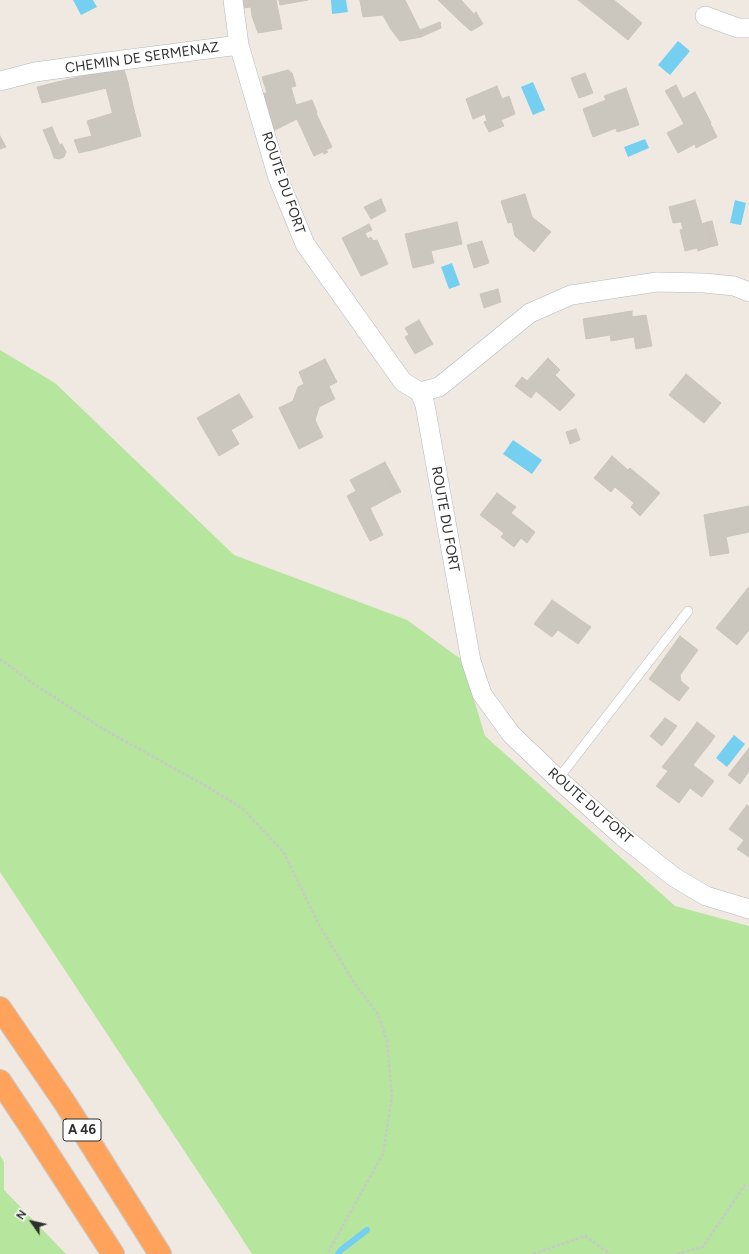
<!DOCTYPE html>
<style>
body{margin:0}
#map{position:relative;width:749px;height:1254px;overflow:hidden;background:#efe9e1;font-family:Figtree,sans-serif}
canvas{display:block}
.north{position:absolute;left:12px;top:1202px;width:40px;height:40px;-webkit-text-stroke:3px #fff;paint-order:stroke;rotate:304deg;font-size:11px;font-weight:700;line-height:16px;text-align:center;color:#2e2e2e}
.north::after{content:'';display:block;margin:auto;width:14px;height:18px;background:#2e2e2e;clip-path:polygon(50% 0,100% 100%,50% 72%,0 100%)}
</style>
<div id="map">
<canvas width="749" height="1254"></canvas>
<div class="north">N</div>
</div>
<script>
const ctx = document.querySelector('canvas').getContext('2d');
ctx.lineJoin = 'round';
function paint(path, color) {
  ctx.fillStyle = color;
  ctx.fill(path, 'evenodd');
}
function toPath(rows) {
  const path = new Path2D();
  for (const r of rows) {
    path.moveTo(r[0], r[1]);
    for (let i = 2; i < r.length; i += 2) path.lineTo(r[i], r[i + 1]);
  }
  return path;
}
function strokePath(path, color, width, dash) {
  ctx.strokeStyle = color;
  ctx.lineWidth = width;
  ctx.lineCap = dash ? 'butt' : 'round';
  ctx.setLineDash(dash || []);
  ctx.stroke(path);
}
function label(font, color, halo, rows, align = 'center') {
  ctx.font = font + ' Figtree,sans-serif';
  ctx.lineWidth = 3.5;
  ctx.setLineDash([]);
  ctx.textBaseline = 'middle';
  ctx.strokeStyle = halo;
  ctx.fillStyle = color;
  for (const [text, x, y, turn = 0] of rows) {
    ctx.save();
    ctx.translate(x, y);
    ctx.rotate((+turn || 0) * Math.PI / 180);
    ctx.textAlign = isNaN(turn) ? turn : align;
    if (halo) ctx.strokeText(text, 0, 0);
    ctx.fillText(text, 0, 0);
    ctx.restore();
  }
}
paint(toPath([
 [0,350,55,383,234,555,407,620,462,660,485,736,675,906,749,926,749,1254,252,1254,230,1220,0,872],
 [0,1155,4,1162,4,1190,66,1254,0,1254]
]), '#b6e59e');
paint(toPath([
 [73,0,93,0,97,7,81,15],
 [331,0,346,0,348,12,332,14],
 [678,41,690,51,670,75,658,65],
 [533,82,545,110,533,115,521,87],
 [645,139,649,148,628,157,624,147],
 [735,200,746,203,741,225,730,223],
 [452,263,460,285,449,289,441,267],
 [513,440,542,460,532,474,503,454],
 [734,735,745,744,727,767,716,758]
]), '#75cff0');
strokePath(toPath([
 [338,1254,341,1250,367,1230]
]), '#75cff0', 6);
const building = toPath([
 [242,0,276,0,282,29,258,33,252,16,251,7,243,8,242,0],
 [279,0,308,0,280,5,279,0],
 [360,0,405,0,420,30,440,22,441,28,421,37,400,41,390,28,383,15,363,17,360,0],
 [438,0,461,0,473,13,462,23,438,0],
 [578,0,614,0,642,23,628,40,578,0],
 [476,12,483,24,471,31,462,23,476,12],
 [123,66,128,83,42,103,37,87,123,66],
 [288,70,292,73,296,86,267,93,262,77,288,70],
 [585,73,593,93,579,98,571,78,585,73],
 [128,83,134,110,113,115,106,88,128,83],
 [676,85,683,99,673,104,665,91,676,85],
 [497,86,502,99,509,96,515,114,501,120,504,126,489,132,484,122,487,121,485,114,473,119,466,99,497,86],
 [291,87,296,105,312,100,317,112,316,113,332,147,326,150,328,152,324,154,323,152,314,156,297,119,271,132,262,94,291,87],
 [626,88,639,125,627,129,624,121,614,123,616,128,593,137,583,109,606,100,604,96,626,88],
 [695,92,711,123,710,123,717,137,696,148,695,144,678,153,667,133,684,124,673,104,695,92],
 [134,110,141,136,96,149,87,121,113,113,113,115,134,110],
 [624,121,627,129,617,132,614,123,624,121],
 [52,127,60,146,51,149,43,130,52,127],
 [0,136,6,147,0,149,0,136],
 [92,136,96,149,79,153,74,140,92,136],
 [62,144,66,152,64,157,59,159,54,158,51,149,62,144],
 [525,194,532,217,530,219,549,234,534,252,515,236,512,222,508,223,501,201,525,194],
 [381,199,386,211,371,219,364,207,381,199],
 [695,200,702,224,707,222,711,236,708,237,710,247,698,251,697,248,685,251,680,230,683,229,681,222,673,223,669,207,695,200],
 [532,217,551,232,549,234,530,219,532,217],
 [712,221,718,245,710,247,708,237,711,236,707,222,712,221],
 [457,222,462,244,431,251,434,263,413,268,405,234,457,222],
 [369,224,372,230,365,233,368,239,371,237,373,241,377,240,388,264,366,274,356,254,351,256,342,238,369,224],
 [482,241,489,263,474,268,467,245,482,241],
 [356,254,366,274,361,276,351,256,356,254],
 [498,289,501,302,484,308,480,294,498,289],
 [632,311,632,317,646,315,652,346,636,349,634,337,611,341,610,335,586,339,583,319,632,311],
 [419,320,433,344,415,354,405,337,409,335,405,328,419,320],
 [548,358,560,370,555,375,575,395,560,411,536,391,531,398,515,386,522,377,527,381,548,358],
 [325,359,337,382,329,386,331,391,323,395,315,420,323,437,299,449,279,408,293,401,298,387,304,384,299,372,325,359],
 [686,374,721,403,704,423,669,395,686,374],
 [331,391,335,399,319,407,323,395,331,391],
 [239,394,253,417,231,430,239,444,219,456,197,418,239,394],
 [576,429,580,440,570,444,566,432,576,429],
 [612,456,628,470,630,468,660,493,640,516,631,507,634,503,615,487,611,492,594,478,612,456],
 [385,462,395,481,390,483,396,494,370,508,383,535,370,541,347,496,356,491,350,480,385,462],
 [395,481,401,492,396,494,390,483,395,481],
 [497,493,516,507,511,513,535,532,527,543,521,538,514,547,501,537,504,533,480,515,497,493],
 [749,506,749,532,726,537,729,553,710,556,704,515,749,506],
 [748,588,749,589,749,630,737,645,716,628,748,588],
 [552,600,591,627,578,644,558,630,552,637,534,624,552,600],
 [680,636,698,650,680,675,681,681,689,688,679,701,649,679,680,636],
 [665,718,677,726,662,746,650,736,665,718],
 [697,722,715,736,711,742,693,728,697,722],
 [693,728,711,742,693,765,706,775,699,784,707,790,702,797,690,788,679,803,656,786,668,771,662,767,693,728],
 [749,748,749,771,740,784,728,775,749,748],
 [706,775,714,781,707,790,699,784,706,775],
 [747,805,749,807,749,857,737,849,744,840,729,829,747,805]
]);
paint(building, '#cbc7bf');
strokePath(building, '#cbc5ba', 1);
const lane = toPath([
 [558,779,688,611]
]);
const street = toPath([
 [705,16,738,28,749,28],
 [239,45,278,178,305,244,403,382,420,392,425,405,471,661,482,694,511,734,558,779,622,836,674,877,706,896,749,909],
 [0,81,35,72,115,61,239,45,233,0],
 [420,392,439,387,530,313,571,295,657,282,704,283,734,286,749,292]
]);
const highway = toPath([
 [0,1008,65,1103,160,1254],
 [0,1081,32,1129,113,1254]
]);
strokePath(lane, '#b4b7c1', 10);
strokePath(street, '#b4b7c1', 20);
strokePath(highway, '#c9c9c9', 24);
strokePath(toPath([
 [0,659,34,684,103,729,206,786,243,809,284,853,318,923,355,984,378,1014,387,1041,392,1096,383,1154,327,1254],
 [533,1254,585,1236,610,1254],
 [677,1254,703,1247,745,1185,749,1186]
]), '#c9c9c9', 2.5, [3, 2]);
strokePath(lane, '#fff', 9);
strokePath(street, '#fff', 19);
strokePath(highway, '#ffa35c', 22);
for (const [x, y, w] of [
 [82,1130,38]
]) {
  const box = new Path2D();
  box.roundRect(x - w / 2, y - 11, w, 22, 3);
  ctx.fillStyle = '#fff';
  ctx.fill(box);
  strokePath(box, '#2e2e2e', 1);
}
label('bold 13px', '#2e2e2e', null, [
 ["A 46",82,1130]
]);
label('14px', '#2e2e2e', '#fff', [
 ["CHEMIN DE SERMENAZ",142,58,-8],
 ["ROUTE DU FORT",283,183,71],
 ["ROUTE DU FORT",445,519,80],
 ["ROUTE DU FORT",590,806,41]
]);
</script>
